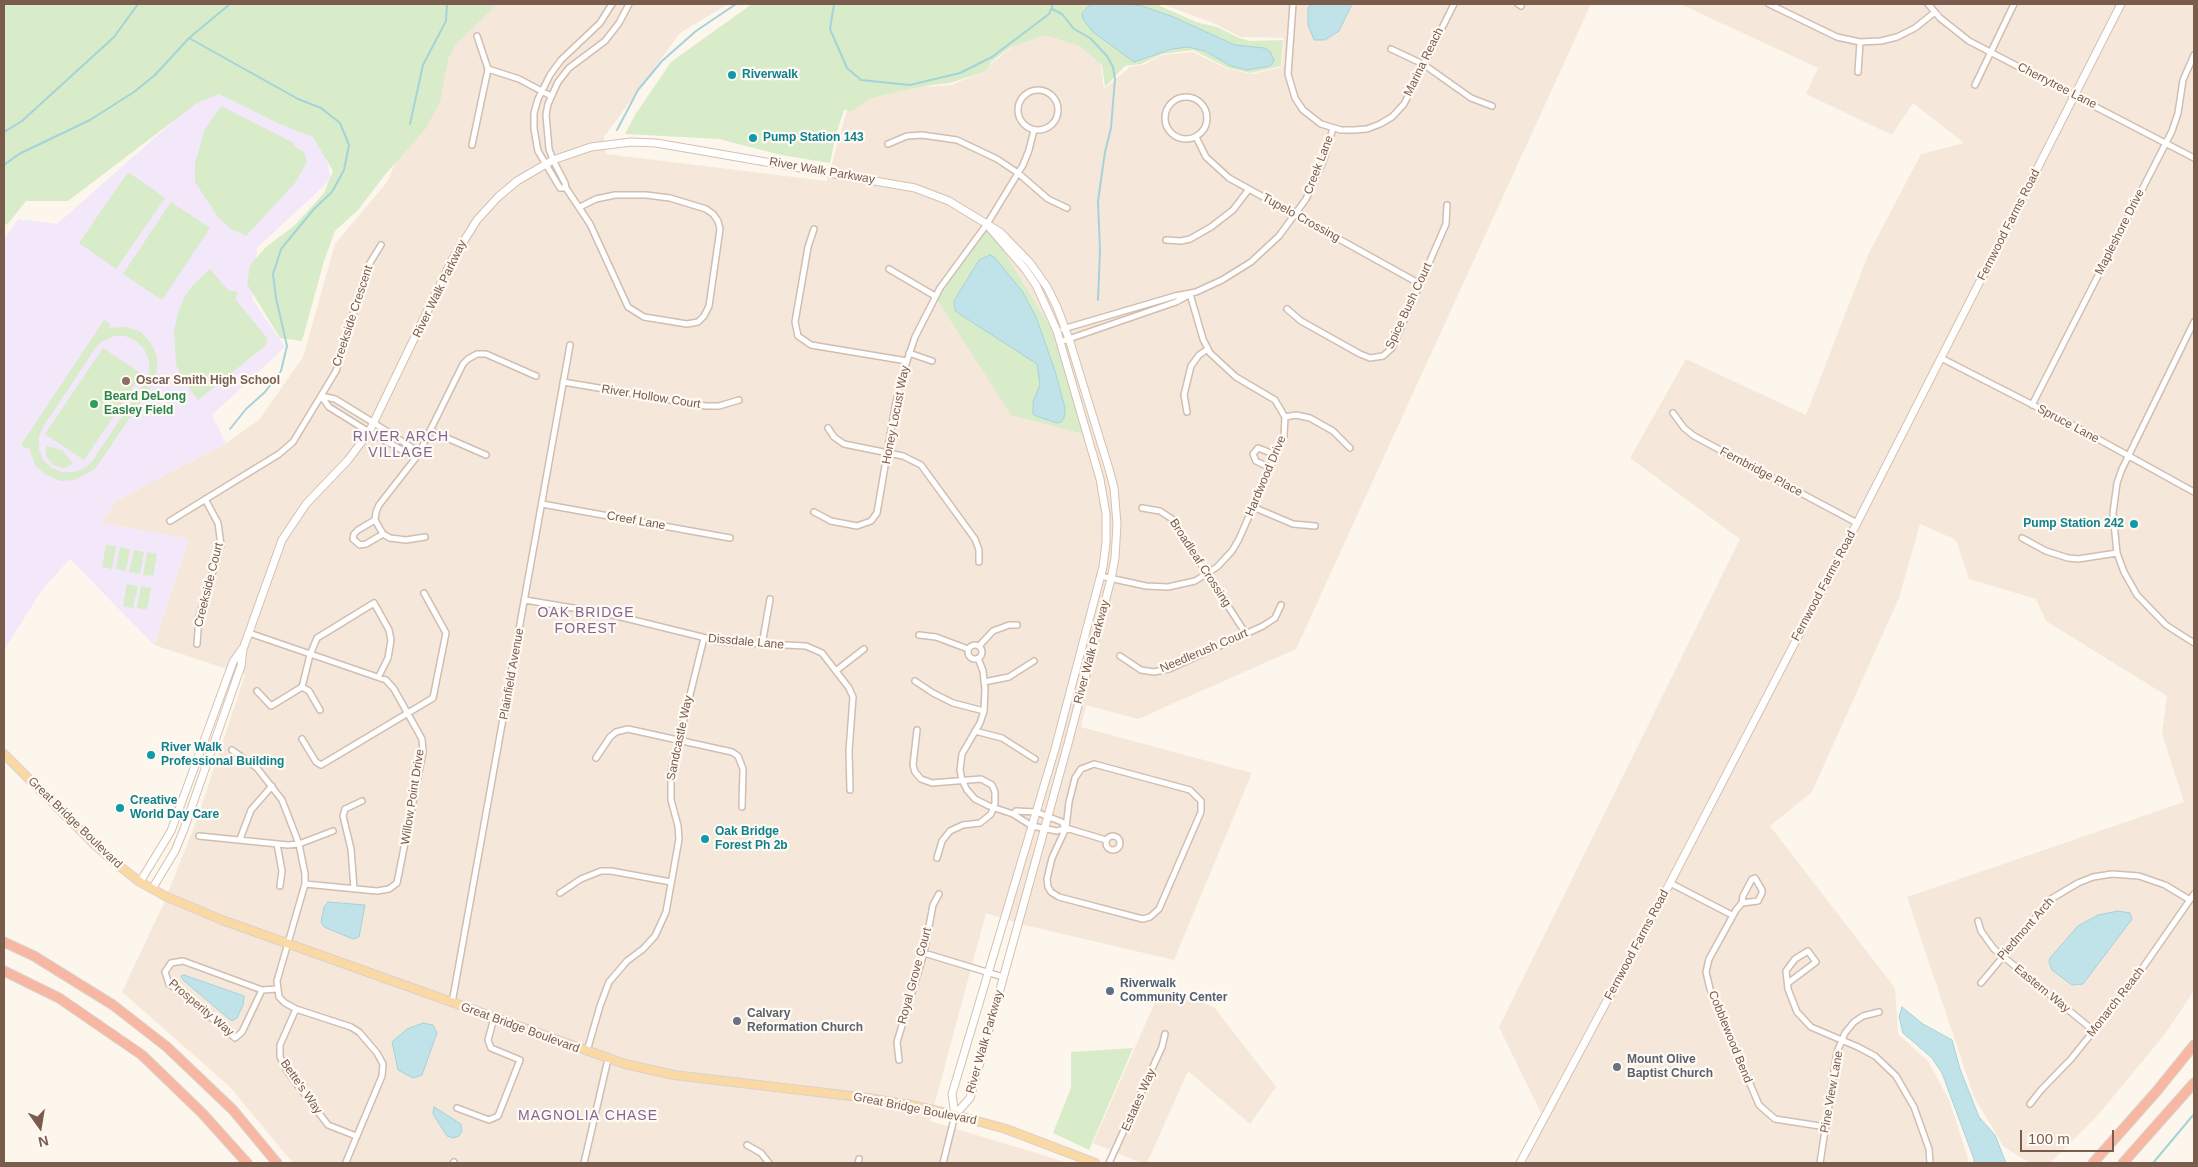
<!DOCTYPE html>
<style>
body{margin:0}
#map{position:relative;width:2198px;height:1167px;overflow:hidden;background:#fdf6ec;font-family:Arial,sans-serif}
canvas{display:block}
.frame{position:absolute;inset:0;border:5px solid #7a5c4d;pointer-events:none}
.north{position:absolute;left:15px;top:1102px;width:50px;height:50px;-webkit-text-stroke:4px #fffaf3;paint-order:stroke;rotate:167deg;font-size:14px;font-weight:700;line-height:20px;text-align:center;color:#7a5c4d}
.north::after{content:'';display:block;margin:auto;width:18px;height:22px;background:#7a5c4d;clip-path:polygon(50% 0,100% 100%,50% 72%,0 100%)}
.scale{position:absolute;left:2020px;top:1130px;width:94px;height:22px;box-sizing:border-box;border:2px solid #7a5c4d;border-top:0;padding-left:6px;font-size:15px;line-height:18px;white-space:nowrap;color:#7a5c4d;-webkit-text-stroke:4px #fffaf3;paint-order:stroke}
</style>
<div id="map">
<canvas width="2198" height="1167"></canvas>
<div class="frame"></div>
<div class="north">N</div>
<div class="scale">100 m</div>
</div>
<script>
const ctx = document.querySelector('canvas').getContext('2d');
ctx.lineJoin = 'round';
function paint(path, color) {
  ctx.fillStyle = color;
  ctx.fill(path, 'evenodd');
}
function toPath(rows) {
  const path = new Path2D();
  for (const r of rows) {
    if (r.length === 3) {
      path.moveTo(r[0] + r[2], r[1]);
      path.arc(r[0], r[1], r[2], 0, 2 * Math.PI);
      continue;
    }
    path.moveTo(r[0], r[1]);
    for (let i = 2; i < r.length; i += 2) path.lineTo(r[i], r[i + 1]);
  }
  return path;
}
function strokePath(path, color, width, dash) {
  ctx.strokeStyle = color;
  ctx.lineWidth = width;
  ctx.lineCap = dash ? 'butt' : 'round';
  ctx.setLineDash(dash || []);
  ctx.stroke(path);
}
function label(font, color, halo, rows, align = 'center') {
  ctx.font = font + ' Arial,sans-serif';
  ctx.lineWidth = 4.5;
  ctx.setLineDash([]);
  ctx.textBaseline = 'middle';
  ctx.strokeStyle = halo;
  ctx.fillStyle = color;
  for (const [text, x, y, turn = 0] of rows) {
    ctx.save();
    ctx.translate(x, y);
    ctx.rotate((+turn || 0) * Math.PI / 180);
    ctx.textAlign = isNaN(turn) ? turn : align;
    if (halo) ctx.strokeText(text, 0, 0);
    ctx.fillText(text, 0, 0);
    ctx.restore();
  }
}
paint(toPath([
 [449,4,728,4,680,33,604,137,606,154,827,181,852,92,951,85,978,74,1029,34,1051,25,1100,59,1104,89,1130,67,1143,65,1162,55,1193,52,1228,69,1252,74,1282,67,1284,38,1240,37,1218,25,1162,4,1591,4,1296,649,1138,719,1086,705,1081,727,1252,773,1174,960,1024,925,986,913,930,1121,1069,1163,293,1163,230,1087,122,992,163,905,196,822,245,675,154,645,189,539,101,523,116,501,226,443,259,420,303,357,335,244,388,181,422,94],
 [1680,4,2194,4,2194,991,2165,1034,2098,1115,2050,1163,2030,1163,2004,1147,1974,1097,1907,897,2184,802,2162,734,2167,696,2046,621,2036,599,1969,579,1956,540,1920,524,1899,598,1812,792,1770,826,1895,988,1898,1034,1928,1061,1949,1100,1968,1158,1967,1163,1515,1163,1541,1113,1499,1027,1740,539,1630,458,1686,359,1806,415,1868,255,1921,154,1964,143,1913,103,1892,135,1806,94,1818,68],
 [1162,986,1214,1007,1276,1087,1250,1124,1188,1071,1147,1163,1142,1163,1093,1143]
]), '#f5e8da');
paint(toPath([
 [220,80,323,141,331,179,257,248,252,299,285,347,212,415,226,443,116,501,101,523,189,539,154,645,70,559,42,590,4,650,4,239,18,219,57,224]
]), '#f3e8fa');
paint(toPath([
 [4,4,492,4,493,8,455,45,448,59,440,102,426,128,384,176,359,209,335,231,324,261,302,341,280,338,247,284,250,265,266,247,295,225,324,193,333,171,313,137,280,124,219,94,197,103,68,201,26,201,7,225,4,222],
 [752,4,1156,4,1196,22,1217,27,1239,38,1250,41,1283,40,1281,66,1251,73,1228,68,1193,50,1162,54,1141,64,1125,66,1105,87,1102,65,1080,46,1045,35,1011,47,991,62,986,70,977,74,950,83,932,85,891,93,872,98,852,111,844,110,836,134,830,163,781,155,719,139,625,134,635,115,671,62],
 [221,106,294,143,294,146,304,152,307,162,295,183,246,236,231,229,218,217,195,182,195,164,204,131],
 [128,172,165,198,116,269,79,243],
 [171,202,210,228,162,300,123,274],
 [987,224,1053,332,1087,435,1011,415,935,296],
 [210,269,228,290,237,292,236,300,267,338,266,345,198,400,184,381,176,365,174,332,178,312,185,296,193,285],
 [104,320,110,324,109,328,127,327,141,332,151,343,157,356,157,371,152,385,95,469,75,480,60,481,46,475,35,465,29,447,27,449,21,445],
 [114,336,125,336,136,341,144,349,149,360,149,371,146,380,93,460,85,468,74,472,62,472,52,468,43,460,39,449,39,437,43,427,96,347,103,341],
 [103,348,142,374,84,460,45,434],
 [46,446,62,450,73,464,64,468,53,465,46,456],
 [106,545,116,546,112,569,102,567],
 [120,547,130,549,126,571,116,569],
 [134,550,144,552,140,574,129,572],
 [147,552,157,554,153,576,143,575],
 [127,584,138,586,133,608,123,606],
 [141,586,151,588,147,610,137,608],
 [1133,1048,1089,1150,1053,1133,1071,1088,1071,1052]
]), '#d8ecc9');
const water = toPath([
 [1096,4,1130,4,1142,6,1171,16,1235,45,1264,48,1270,51,1274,61,1270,66,1247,70,1231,66,1205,51,1188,47,1172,49,1134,62,1093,32,1083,19,1082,13,1090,5,1096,4],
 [1311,4,1352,4,1339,31,1325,40,1314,40,1308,25,1308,8,1311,4],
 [990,255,995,258,1022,291,1036,317,1055,371,1065,408,1064,418,1061,422,1057,423,1036,416,1033,414,1033,402,1040,385,1037,364,955,311,954,301,979,260,990,255],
 [328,902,365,905,359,937,353,939,324,927,321,922,324,907,328,902],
 [2118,911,2130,913,2132,919,2083,984,2072,985,2052,970,2049,962,2050,958,2078,926,2098,915,2118,911],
 [184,975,244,996,243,1005,237,1018,232,1021,228,1018,183,980,181,976,184,975],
 [1902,1007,1923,1024,1952,1040,1960,1069,1979,1117,1995,1135,2006,1163,1974,1163,1974,1159,1942,1073,1932,1058,1903,1033,1899,1017,1902,1007],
 [423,1023,433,1025,437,1033,422,1075,413,1078,398,1070,392,1042,407,1029,423,1023],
 [434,1107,461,1124,462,1131,459,1136,453,1138,447,1136,433,1114,434,1107]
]);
paint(water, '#bfe3e8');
strokePath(water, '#a5d3da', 1);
strokePath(toPath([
 [834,4,830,29,847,68,861,80,910,85,960,73,992,57,1049,14,1053,4],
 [1052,9,1062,14,1074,29,1090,38,1107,56,1113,67,1115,79,1111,128,1105,152,1098,201,1100,250,1098,300],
 [189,38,298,99,321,108,340,123,349,145,344,170,332,192,314,209,281,249,273,274,276,298,287,346,281,371,265,392,246,409,230,429],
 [410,124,423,65,446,21,447,4],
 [617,130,638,90,662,61,696,31,736,4],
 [4,132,22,121,114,37,138,4],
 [4,165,19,154,90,120,134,92,155,75,189,38,230,4],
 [2153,1163,2194,1114]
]), '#a5d3da', 2);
const street = toPath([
 [1293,4,1288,74,1295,98,1303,110,1321,124,1341,130,1354,130,1367,129,1380,124,1392,117,1404,104,1454,4],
 [1518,4,1521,6],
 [1769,4,1837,37,1860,42,1881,41,1897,37,1915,28,1935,12],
 [1928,4,1940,18,1969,41,2194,158],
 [1391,49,1423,64,1471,98,1492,106],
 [488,69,519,79,551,96],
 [1858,72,1860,42],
 [1975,85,2014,4],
 [1038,110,20],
 [1186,118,21],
 [1196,137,1206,157,1229,178,1420,284],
 [888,144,907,136,922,135,957,140,997,159,1018,173,1048,199,1067,208],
 [472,145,488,69,477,36],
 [566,188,560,188,538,151,534,129,534,113,538,99,550,75,561,60,600,23,612,4],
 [580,207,596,199,615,195,646,195,670,198,706,209,713,214,718,221,720,229,709,306,704,316,698,322,687,324,644,317,628,307,590,224,566,188,565,183,553,160,549,149,546,115,548,104,558,82,569,68,605,41,619,23,629,4],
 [814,229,808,247,795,322,798,336,811,345,907,361],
 [1166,240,1181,241,1190,239,1211,227,1233,210,1249,189],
 [889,269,935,296],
 [1287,309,1301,321,1360,354,1370,358,1383,356,1392,348,1446,224,1447,205],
 [2194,322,2122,469,2117,483,2113,513,2117,553,2124,572,2137,595,2166,625,2194,643],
 [1063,329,1175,296,1196,292,1222,280,1251,262,1279,236,1306,199,1324,159,1333,128],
 [1060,342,1176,302,1187,296],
 [909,353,932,361],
 [1941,358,2080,429,2194,492],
 [563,382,706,406,719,406,739,400],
 [321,396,335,399,374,423,411,447,418,455,409,454,369,432,329,407,321,396],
 [2032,405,2172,131,2178,113,2183,80,2194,55],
 [1187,412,1184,395,1191,366,1199,355,1208,349],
 [1673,413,1684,428,1694,436,1857,523],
 [1285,417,1296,415,1310,418,1333,431,1350,448],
 [828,428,834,437,844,444,903,456,921,465,975,539,979,550,979,562],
 [431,431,486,455],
 [1270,468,1256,461,1253,454,1258,448,1276,455],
 [542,504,730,538],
 [1253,507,1293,524,1315,526],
 [1142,508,1160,511,1172,519,1246,634],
 [814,512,831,521,857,526,871,521,877,513,895,407,903,373,915,337,940,288,987,224,1023,165,1029,150,1034,130],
 [375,520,358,530,354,534,353,539,360,545,366,544,383,534],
 [170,521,279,454,293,442,336,371,368,266,381,245],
 [425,537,406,540,390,538,383,534,375,520,376,512,379,505,418,455,463,364,468,359,477,354,486,354,536,376],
 [2022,538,2046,551,2068,558,2078,559,2117,553],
 [1100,576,1146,586,1168,587,1195,581,1217,567,1232,551,1239,539,1284,436,1285,417,1275,400,1236,377,1210,353,1203,339,1190,294],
 [525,600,609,614,722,642,806,646,822,653,849,688,853,697,849,751,850,790],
 [249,633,386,680,394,689,422,739,423,752,397,883,389,889,377,891,305,884],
 [919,635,936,637,968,649],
 [197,644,199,617,221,545,218,523,205,499],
 [975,652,7],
 [762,645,770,599],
 [979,646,993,631,1009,625,1017,625],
 [1120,656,1141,670,1154,672,1169,669,1263,626,1275,618,1281,605],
 [978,658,983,671,985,689,984,711,980,723,962,754,960,770,962,780,967,790,975,799,989,806,1013,814],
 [837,670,864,649],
 [915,681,933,693,953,703,984,711],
 [984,682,1009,677,1034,661],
 [302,687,309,691,320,710],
 [257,691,271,706,302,687,310,655,317,638,374,603,389,630,391,640,388,658,379,676],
 [917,730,913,765,915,772,921,779,932,783,981,779,992,785,995,792,995,803,991,814,980,823,963,825,950,831,942,841,937,858],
 [975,731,1002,738,1035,759],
 [302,739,316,762,321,765,433,698,446,633,424,593],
 [232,750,257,768,282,800,299,844,305,874,305,884,277,981,279,997,285,1003,296,1009,280,1045,280,1057,287,1071,328,1125,356,1136],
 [596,758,610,737,616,732,628,729,732,752,738,756,743,769,742,807],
 [1094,764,1190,790,1201,801,1201,812,1159,909,1150,917,1143,919,1135,917,1059,897,1051,892,1048,887,1047,879,1052,858,1066,828,1069,802,1075,778,1081,769,1094,764],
 [1065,828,1062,822,1036,812,1016,811,1013,814,1032,826,1057,831,1066,828,1106,840],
 [199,836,288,845,299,844,333,831],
 [1113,843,7],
 [240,839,251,810,272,786],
 [277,844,282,871,280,886],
 [1670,883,1732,915],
 [354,889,351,849,343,816,345,809,362,801],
 [560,893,581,879,601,871,611,871,671,882],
 [1742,903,1743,896,1752,879,1755,878,1762,890,1762,893,1758,901,1742,903,1736,910,1709,959,1706,972,1710,989,1759,1105,1775,1119,1826,1127],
 [1978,921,1981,931,1994,949,2094,1031],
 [924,953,1003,977],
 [1788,983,1816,962,1808,951,1795,959,1786,971,1788,989,1797,1012,1811,1027,1858,1047,1875,1056,1896,1076,1914,1107,1929,1149,1930,1163],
 [1981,983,2051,899,2078,883,2093,877,2112,874,2139,876,2165,885,2190,900],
 [262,990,242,1032,235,1038,185,995,169,984,165,972,171,963,183,961,262,990,277,989],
 [452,1003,570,345],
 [296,1009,351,1027,359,1032,377,1053,383,1064,382,1076,346,1162],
 [587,1051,600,1006,609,982,627,961,643,949,655,936,666,912,679,839,678,826,671,800,671,772,704,638],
 [899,1060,897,1042,924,953,933,905,939,894],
 [2030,1104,2041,1090,2071,1059,2130,986,2194,894],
 [457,1108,489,1120,498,1116,520,1060,491,1048,488,1040,494,1018],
 [747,1145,761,1153,769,1163],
 [453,1163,454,1162],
 [584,1163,608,1059],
 [858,1163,859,1159],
 [943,1163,955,1115],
 [1109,1163,1162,1047,1165,1034],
 [1820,1163,1837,1052,1845,1033,1854,1022,1863,1016,1879,1012]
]);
const secondary = toPath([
 [140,882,171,831,233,662,242,649],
 [152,889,175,851,184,829,241,666,243,649,282,540,306,504,348,460,369,432,452,260,477,220,498,197,517,181,553,160,591,147,631,142,656,143,691,149,915,188,949,201,1000,232,1030,263,1047,287,1057,307,1069,339,1109,469,1114,488,1117,524,1115,558,1111,579,1069,740,970,1098,955,1115],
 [955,1115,952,1094,1055,749,1103,567,1106,543,1106,514,1100,479,1057,331,1036,285,1025,269,989,227],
 [1520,1163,1670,883,1857,523,2121,4]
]);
const primary = toPath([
 [4,754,94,844,118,865,140,882,165,896,222,920,625,1064,674,1075,868,1098,911,1105,955,1115,1006,1129,1095,1163]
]);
const highway = toPath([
 [4,942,34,956,113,1005,167,1047,233,1110,277,1163],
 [4,971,59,998,142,1055,202,1113,247,1163],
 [2093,1163,2156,1092,2194,1045],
 [2123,1163,2194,1083]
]);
strokePath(street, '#d1beb0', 8);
strokePath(secondary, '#d6c0b0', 9);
strokePath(primary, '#dad1cd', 10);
strokePath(highway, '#dad1cd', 11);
strokePath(street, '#fff', 5);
strokePath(secondary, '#fff', 7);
strokePath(primary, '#fbd9a5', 8);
strokePath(highway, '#f7b7a3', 9);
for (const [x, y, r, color] of [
 [732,75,5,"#0f9aa8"],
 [753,138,5,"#0f9aa8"],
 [126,381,5,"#8d6e63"],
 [94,404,5,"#2e9e5b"],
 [2134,524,5,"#0f9aa8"],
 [151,755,5,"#0f9aa8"],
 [120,808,5,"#0f9aa8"],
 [705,839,5,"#0f9aa8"],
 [1110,991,5,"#5c6f8a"],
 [737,1021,5,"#6b7280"],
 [1617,1067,5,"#6b7280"]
]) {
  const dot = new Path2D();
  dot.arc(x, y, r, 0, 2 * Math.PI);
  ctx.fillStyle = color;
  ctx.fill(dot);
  strokePath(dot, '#fffaf3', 2);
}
label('12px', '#7a5c4d', '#fffaf3', [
 ["Marina Reach",1424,62,-64],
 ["Cherrytree Lane",2057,86,27],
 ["Creek Lane",1319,165,-69],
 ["River Walk Parkway",822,171,10],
 ["Tupelo Crossing",1301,218,29],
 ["Fernwood Farms Road",2009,225,-63],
 ["Mapleshore Drive",2120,232,-63],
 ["River Walk Parkway",440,289,-64],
 ["Spice Bush Court",1409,306,-65],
 ["Creekside Crescent",353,316,-72],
 ["River Hollow Court",651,397,9],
 ["Honey Locust Way",896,415,-79],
 ["Spruce Lane",2068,424,28],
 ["Fernbridge Place",1761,472,28],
 ["Hardwood Drive",1266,476,-67],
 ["Creef Lane",636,521,10],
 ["Broadleaf Crossing",1200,563,57],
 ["Creekside Court",209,585,-76],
 ["Fernwood Farms Road",1824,586,-62],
 ["Dissdale Lane",746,642,5],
 ["Needlerush Court",1204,651,-23],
 ["River Walk Parkway",1092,652,-75],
 ["Plainfield Avenue",512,674,-80],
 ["Sandcastle Way",680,738,-78],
 ["Willow Point Drive",413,797,-81],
 ["Great Bridge Boulevard",75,823,44],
 ["Piedmont Arch",2026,929,-49],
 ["Fernwood Farms Road",1637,945,-62],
 ["Royal Grove Court",915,976,-75],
 ["Eastern Way",2042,989,39],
 ["Monarch Reach",2116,1002,-52],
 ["Prosperity Way",201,1008,40],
 ["Great Bridge Boulevard",520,1028,20],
 ["Cobblewood Bend",1730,1037,68],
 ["River Walk Parkway",985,1042,-74],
 ["Bette's Way",301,1087,55],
 ["Pine View Lane",1832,1092,-80],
 ["Estates Way",1139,1100,-66],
 ["Great Bridge Boulevard",915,1109,11]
]);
label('bold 12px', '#0d838f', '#fffaf3', [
 ["Riverwalk",742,75],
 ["Pump Station 143",763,138],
 ["Pump Station 242",2124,524,"right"],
 ["River Walk",161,748],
 ["Professional Building",161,762],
 ["Creative",130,801],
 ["World Day Care",130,815],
 ["Oak Bridge",715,832],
 ["Forest Ph 2b",715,846]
], 'left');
label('bold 12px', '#785e54', '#fffaf3', [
 ["Oscar Smith High School",136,381]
], 'left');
label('bold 12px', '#27864d', '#fffaf3', [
 ["Beard DeLong",104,397],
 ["Easley Field",104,411]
], 'left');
label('bold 12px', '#4e5e75', '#fffaf3', [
 ["Riverwalk",1120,984],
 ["Community Center",1120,998]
], 'left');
label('bold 12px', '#5b616d', '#fffaf3', [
 ["Calvary",747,1014],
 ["Reformation Church",747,1028],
 ["Mount Olive",1627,1060],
 ["Baptist Church",1627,1074]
], 'left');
ctx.letterSpacing = '1px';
label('14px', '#846695', '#fffaf3', [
 ["RIVER ARCH",401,437],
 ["VILLAGE",401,453],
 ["OAK BRIDGE",586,613],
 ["FOREST",586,629],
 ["MAGNOLIA CHASE",588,1116]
]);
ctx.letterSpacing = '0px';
</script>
